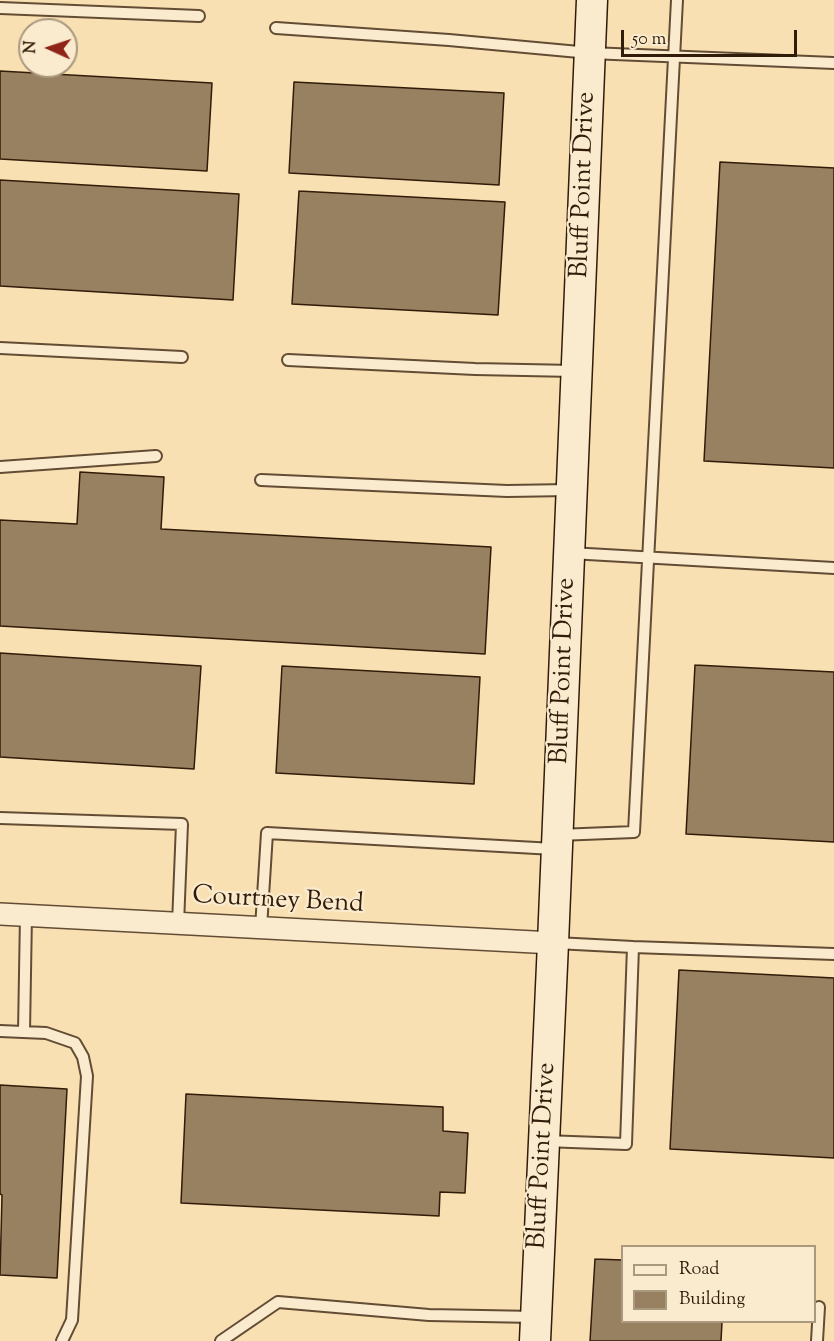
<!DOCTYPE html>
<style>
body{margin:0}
#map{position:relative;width:834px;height:1341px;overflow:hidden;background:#f8e0b3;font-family:"Sorts Mill Goudy",serif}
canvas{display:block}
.legend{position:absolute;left:621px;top:1245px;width:195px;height:78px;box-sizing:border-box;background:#faebce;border:2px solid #aa987f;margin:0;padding:8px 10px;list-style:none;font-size:18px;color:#311b09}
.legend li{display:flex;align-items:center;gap:12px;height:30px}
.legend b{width:30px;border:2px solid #aa987f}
.north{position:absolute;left:18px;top:18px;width:60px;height:60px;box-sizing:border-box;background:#faebce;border:2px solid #aa987f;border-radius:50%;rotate:273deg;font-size:16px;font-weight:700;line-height:24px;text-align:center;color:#311b09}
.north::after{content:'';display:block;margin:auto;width:21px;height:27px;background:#8f2418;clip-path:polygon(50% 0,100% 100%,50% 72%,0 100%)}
.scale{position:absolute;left:621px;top:30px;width:176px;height:27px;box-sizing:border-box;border:3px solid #311b09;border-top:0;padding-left:8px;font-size:18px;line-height:21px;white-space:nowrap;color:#311b09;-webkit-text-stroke:4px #faebce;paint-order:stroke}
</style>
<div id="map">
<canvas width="834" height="1341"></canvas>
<ul class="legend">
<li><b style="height:8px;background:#faebce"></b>Road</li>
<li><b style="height:16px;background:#988161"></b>Building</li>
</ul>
<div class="north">N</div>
<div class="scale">50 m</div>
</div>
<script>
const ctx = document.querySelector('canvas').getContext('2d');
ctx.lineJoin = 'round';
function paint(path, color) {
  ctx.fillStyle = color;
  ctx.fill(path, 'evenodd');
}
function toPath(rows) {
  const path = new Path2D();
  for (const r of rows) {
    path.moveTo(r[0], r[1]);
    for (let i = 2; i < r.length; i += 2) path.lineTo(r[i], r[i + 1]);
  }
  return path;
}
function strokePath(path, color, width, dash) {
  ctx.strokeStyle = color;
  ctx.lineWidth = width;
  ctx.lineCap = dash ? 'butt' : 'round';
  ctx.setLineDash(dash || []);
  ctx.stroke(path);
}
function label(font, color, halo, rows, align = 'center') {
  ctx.font = font + ' "Sorts Mill Goudy",serif';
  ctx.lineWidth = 4.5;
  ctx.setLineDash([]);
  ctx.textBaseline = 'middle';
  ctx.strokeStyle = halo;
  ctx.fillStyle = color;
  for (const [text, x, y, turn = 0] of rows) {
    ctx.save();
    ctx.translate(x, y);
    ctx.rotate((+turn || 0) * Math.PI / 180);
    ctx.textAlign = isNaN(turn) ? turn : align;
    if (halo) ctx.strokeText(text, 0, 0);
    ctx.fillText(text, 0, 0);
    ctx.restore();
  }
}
const building = toPath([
 [0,71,212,83,207,171,0,159,0,71],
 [294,82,504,93,499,185,289,173,294,82],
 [720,162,834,168,834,468,704,461,720,162],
 [0,180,239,194,233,300,0,286,0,180],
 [299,191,505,202,498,315,292,304,299,191],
 [80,472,164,477,161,529,491,547,485,654,0,626,0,520,77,524,80,472],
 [0,653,201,666,194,769,0,757,0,653],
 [695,665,834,672,834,842,686,834,695,665],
 [282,666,480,677,474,784,276,773,282,666],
 [679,970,834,978,834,1158,670,1149,679,970],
 [0,1085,67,1089,57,1278,0,1275,2,1195,0,1194,0,1085],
 [186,1094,443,1107,443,1131,468,1133,465,1193,440,1192,439,1216,181,1203,186,1094],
 [595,1259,622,1260,622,1322,722,1322,721,1341,590,1341,595,1259]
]);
paint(building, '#988161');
strokePath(building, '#311b09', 1.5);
const lane = toPath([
 [0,8,199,16],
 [276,28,449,40,590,53,834,63],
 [0,348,182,357],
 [288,360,475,369,574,371],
 [0,467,156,456],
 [261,480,507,491,569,490],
 [570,553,834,568],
 [0,818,182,824,178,924],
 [558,835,634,832,677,0],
 [261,928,267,833,554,849],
 [633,947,834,954],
 [0,1031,46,1033,75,1043,83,1057,87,1076,72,1320,62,1341],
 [24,1032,26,915],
 [544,1141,626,1144,633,947,556,943],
 [221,1341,278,1302,429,1315,535,1317],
 [817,1341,819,1307]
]);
const street = toPath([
 [0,914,553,943]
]);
const secondary = toPath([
 [535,1341,553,943,592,0]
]);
strokePath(lane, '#634c34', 14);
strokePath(street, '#634c34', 24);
strokePath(secondary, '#311b09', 33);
strokePath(lane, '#faebce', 10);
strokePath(street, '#faebce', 21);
strokePath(secondary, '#faebce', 30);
label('26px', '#311b09', '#faebce', [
 ["Bluff Point Drive",585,185,-88],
 ["Bluff Point Drive",565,671,-88],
 ["Courtney Bend",278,902,3],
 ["Bluff Point Drive",544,1156,-87]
]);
</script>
